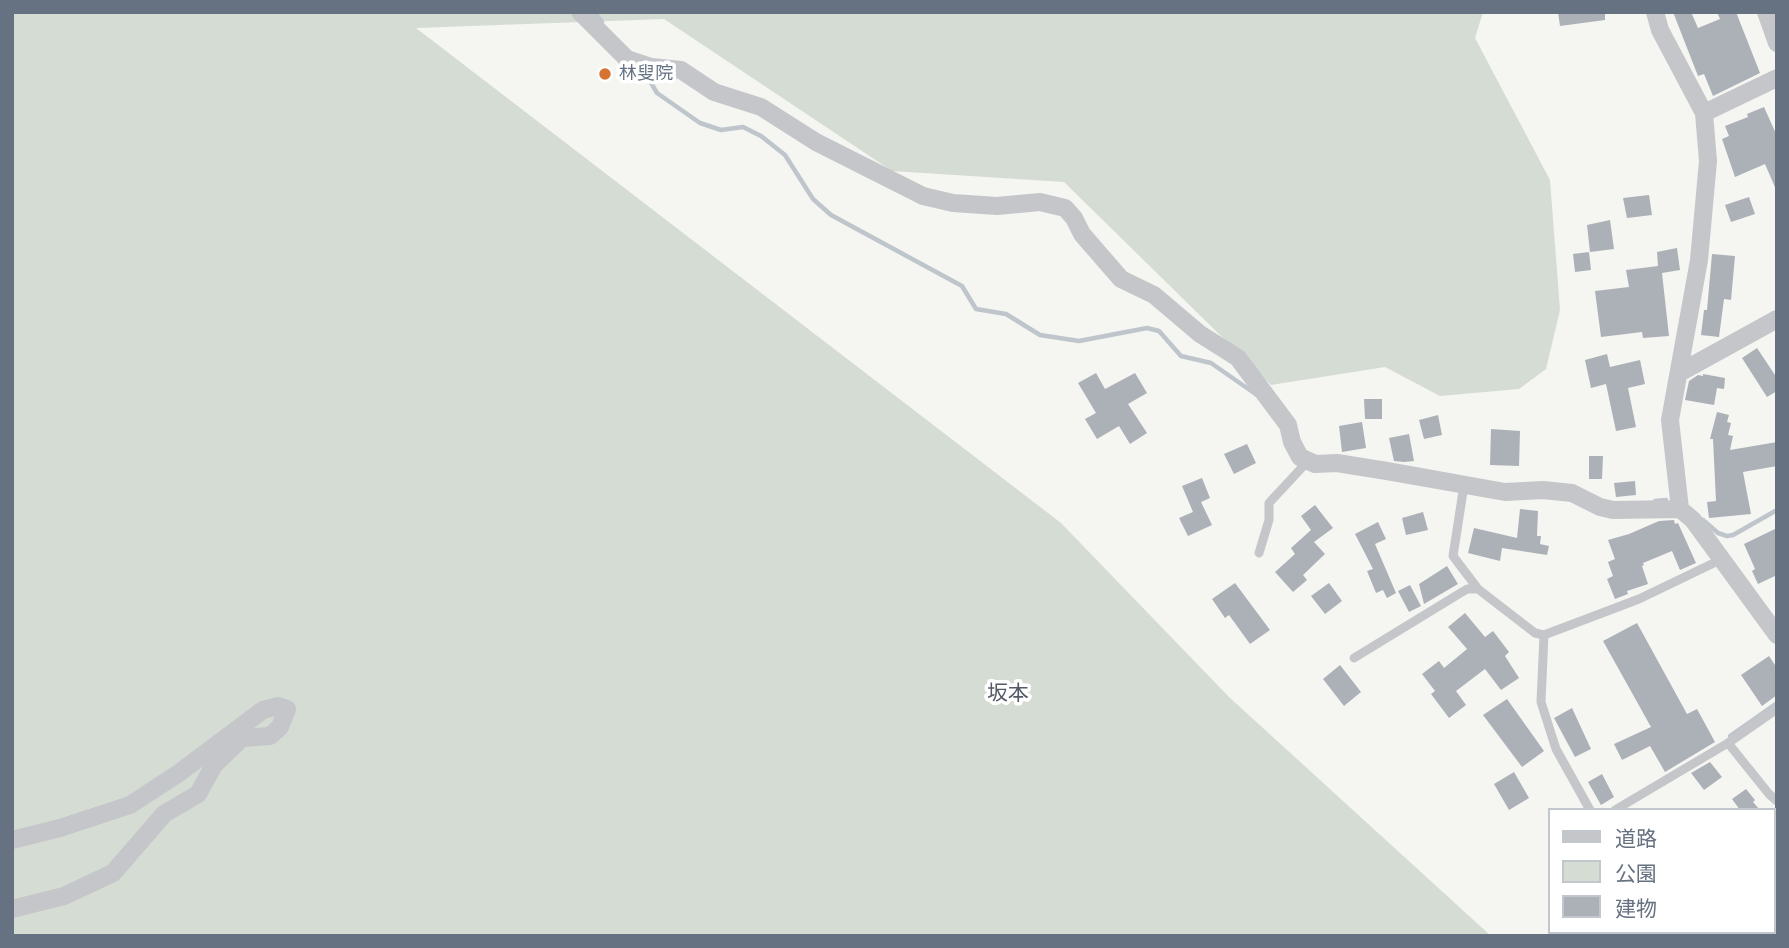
<!DOCTYPE html>
<meta charset="utf-8">
<style>
body{margin:0}
#map{position:relative;width:1789px;height:948px;overflow:hidden;background:#f5f5f2;font-family:"Roboto Condensed","Noto Sans JP",sans-serif}
canvas{display:block}
.frame{position:absolute;inset:0;border:14px solid #667181;pointer-events:none}
.legend{position:absolute;left:1548px;top:808px;width:228px;height:126px;box-sizing:border-box;background:#fff;border:2px solid #c2c6cd;margin:0;padding:9px 12px;list-style:none;font-size:21px;color:#667181}
.legend li{display:flex;align-items:center;gap:14px;height:35px}
.legend b{width:35px;border:2px solid #c2c6cd}
</style>
<div id="map">
<canvas width="1789" height="948"></canvas>
<div class="frame"></div>
<ul class="legend">
<li><b style="height:9px;background:#c4c6ca"></b>道路</li>
<li><b style="height:19px;background:#d5dcd3"></b>公園</li>
<li><b style="height:19px;background:#acb1b8"></b>建物</li>
</ul>
</div>
<script>
const ctx = document.querySelector('canvas').getContext('2d');
ctx.lineJoin = 'round';
function paint(path, color) {
  ctx.fillStyle = color;
  ctx.fill(path, 'evenodd');
}
function toPath(rows) {
  const path = new Path2D();
  for (const r of rows) {
    path.moveTo(r[0], r[1]);
    for (let i = 2; i < r.length; i += 2) path.lineTo(r[i], r[i + 1]);
  }
  return path;
}
function strokePath(path, color, width, dash) {
  ctx.strokeStyle = color;
  ctx.lineWidth = width;
  ctx.lineCap = dash ? 'butt' : 'round';
  ctx.setLineDash(dash || []);
  ctx.stroke(path);
}
function label(font, color, halo, rows, align = 'center') {
  ctx.font = font + ' "Roboto Condensed","Noto Sans JP",sans-serif';
  ctx.lineWidth = 7;
  ctx.setLineDash([]);
  ctx.textBaseline = 'middle';
  ctx.strokeStyle = halo;
  ctx.fillStyle = color;
  for (const [text, x, y, turn = 0] of rows) {
    ctx.save();
    ctx.translate(x, y);
    ctx.rotate((+turn || 0) * Math.PI / 180);
    ctx.textAlign = isNaN(turn) ? turn : align;
    if (halo) ctx.strokeText(text, 0, 0);
    ctx.fillText(text, 0, 0);
    ctx.restore();
  }
}
paint(toPath([
 [12,12,1483,12,1475,38,1550,180,1560,310,1546,369,1519,389,1440,396,1385,367,1271,385,1064,182,892,171,664,19,416,28,1061,523,1229,697,1491,936,12,936]
]), '#d5dcd3');
strokePath(toPath([
 [594,12,602,22],
 [644,71,657,93,700,123,721,130,743,127,761,136,785,155,813,199,831,215,962,286,976,309,1006,314,1040,335,1079,341,1147,328,1159,331,1181,356,1211,363,1257,395],
 [1655,501,1666,500],
 [1703,520,1718,533,1727,536,1733,535,1777,510],
 [1730,736,1777,703]
]), '#bec5cb', 4.5);
paint(toPath([
 [1558,12,1605,12,1605,20,1560,26],
 [1673,12,1691,12,1698,28,1720,19,1717,12,1736,12,1760,73,1713,96,1704,74,1698,76],
 [1764,107,1777,136,1777,192,1765,164,1735,177,1722,139,1729,136,1725,126,1748,117,1747,114],
 [1649,195,1652,215,1627,218,1623,198],
 [1749,197,1755,214,1731,222,1725,205],
 [1610,220,1614,249,1590,252,1587,225],
 [1677,248,1680,270,1662,273,1669,336,1643,338,1642,332,1601,337,1595,291,1629,287,1626,270,1658,266,1657,252],
 [1589,252,1591,270,1575,272,1573,254],
 [1712,254,1735,256,1731,300,1724,299,1719,337,1701,335,1704,310,1707,310],
 [1757,348,1777,378,1777,391,1767,397,1742,358],
 [1607,354,1610,367,1640,360,1645,384,1628,388,1636,427,1616,431,1606,384,1591,388,1585,360],
 [1096,373,1105,389,1135,373,1147,393,1128,404,1147,433,1130,444,1119,426,1097,439,1085,419,1096,413,1078,383],
 [1703,374,1725,378,1724,389,1717,388,1714,405,1685,400,1689,381,1698,375,1703,376],
 [1364,399,1382,399,1382,419,1365,419],
 [1717,412,1729,415,1727,422,1731,423,1728,435,1733,436,1730,450,1777,442,1777,466,1743,472,1751,514,1709,518,1707,502,1716,501,1713,439,1710,439],
 [1438,415,1442,435,1424,439,1419,420],
 [1362,422,1366,448,1342,452,1339,426],
 [1491,429,1520,431,1519,466,1490,465],
 [1409,434,1414,461,1404,462,1394,461,1389,438],
 [1247,444,1256,463,1234,474,1224,454],
 [1589,456,1603,456,1602,479,1589,479],
 [1202,478,1210,498,1201,502,1212,525,1188,536,1179,518,1193,512,1182,486],
 [1635,481,1636,495,1616,497,1614,483],
 [1315,505,1333,528,1314,542,1325,554,1303,575,1307,580,1293,592,1275,572,1295,554,1291,548,1311,530,1301,516],
 [1520,509,1538,511,1537,536,1541,536,1540,544,1549,546,1547,555,1502,548,1500,561,1468,553,1474,528,1517,538],
 [1423,512,1428,530,1406,535,1402,518],
 [1674,520,1675,524,1678,523,1696,563,1680,570,1672,551,1643,563,1644,565,1642,566,1648,584,1627,591,1628,594,1615,599,1607,579,1613,576,1608,562,1615,559,1608,540,1629,534,1659,521],
 [1378,522,1386,539,1375,544,1396,593,1387,598,1383,590,1376,593,1367,571,1373,569,1355,534],
 [1777,528,1777,575,1758,584,1752,571,1755,569,1744,544],
 [1447,566,1458,584,1424,604,1419,584],
 [1235,583,1270,630,1250,644,1229,615,1225,618,1212,599],
 [1329,583,1342,601,1325,614,1311,596],
 [1410,585,1421,606,1409,612,1398,591],
 [1465,613,1485,637,1493,631,1509,652,1505,656,1519,678,1501,690,1485,669,1456,691,1466,705,1449,718,1431,694,1435,691,1422,674,1439,661,1444,668,1467,649,1448,627],
 [1637,623,1687,714,1697,709,1715,742,1665,772,1650,746,1622,760,1614,744,1651,727,1603,641],
 [1769,656,1777,668,1777,695,1762,706,1741,675],
 [1340,665,1361,692,1344,706,1323,679],
 [1507,699,1544,751,1522,767,1483,715],
 [1572,708,1591,749,1575,757,1554,718],
 [1710,762,1722,777,1704,790,1691,773],
 [1514,772,1529,798,1509,810,1494,784],
 [1602,774,1614,797,1601,805,1588,782],
 [1746,789,1755,800,1753,802,1760,810,1740,810,1732,799]
]), '#acb1b8');
strokePath(toPath([
 [1464,485,1453,556,1478,589],
 [1259,553,1269,520,1269,503,1308,461],
 [1544,635,1541,702,1556,749,1590,810],
 [1354,658,1467,589,1478,589,1535,633,1544,635,1639,599,1720,560],
 [1728,743,1769,794,1777,801],
 [1615,810,1728,743,1777,709]
]), '#c4c6ca', 9);
strokePath(toPath([
 [580,12,627,59,651,67,681,70,714,92,761,107,816,142,923,196,953,203,997,206,1040,202,1065,208,1074,218,1082,234,1121,279,1154,295,1200,334,1238,358,1288,425,1292,442,1300,457,1315,464,1337,463,1387,471,1505,492,1543,490,1572,493,1600,507,1613,510,1680,509,1693,520,1777,635],
 [1655,12,1660,30,1704,113,1708,161,1699,260,1670,420,1680,509],
 [1766,12,1777,43],
 [1704,113,1777,78],
 [1679,373,1777,319],
 [12,840,60,828,130,805,179,773,263,710,278,706,287,709,280,727,270,736,242,738,214,765,198,794,164,814,113,873,64,896,12,909]
]), '#c4c6ca', 18);
for (const [x, y, r, color] of [
 [605,74,7,"#d67331"]
]) {
  const dot = new Path2D();
  dot.arc(x, y, r, 0, 2 * Math.PI);
  ctx.fillStyle = color;
  ctx.fill(dot);
  strokePath(dot, '#fff', 2.5);
}
label('18px', '#667181', '#fff', [
 ["林叟院",619,74]
], 'left');
label('21px', '#545b67', '#fff', [
 ["坂本",1008,695]
]);
</script>
